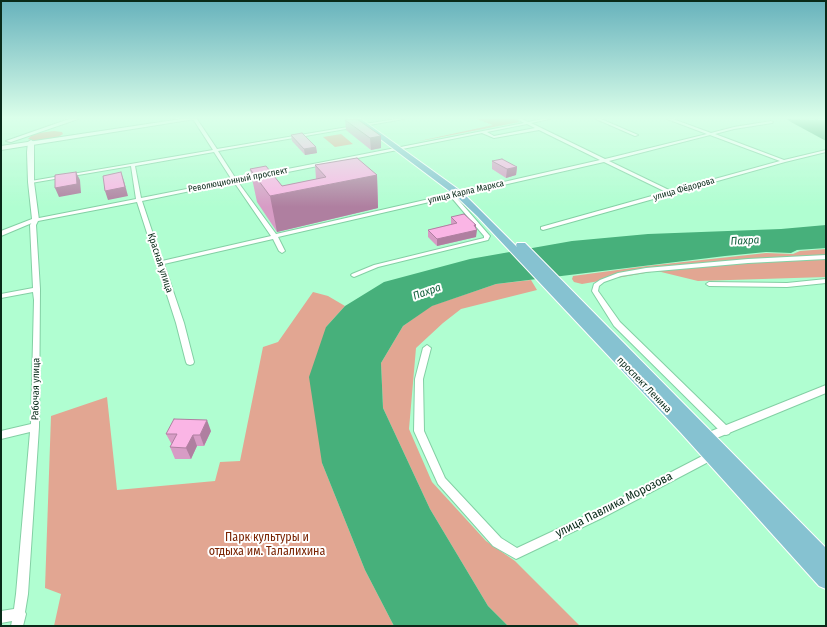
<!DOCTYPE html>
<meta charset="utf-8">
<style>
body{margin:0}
#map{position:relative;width:827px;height:627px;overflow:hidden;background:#b0fed1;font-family:"Fira Sans Condensed",sans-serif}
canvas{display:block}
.frame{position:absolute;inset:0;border:2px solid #092a19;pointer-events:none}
</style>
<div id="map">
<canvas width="827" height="627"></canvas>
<div class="frame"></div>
</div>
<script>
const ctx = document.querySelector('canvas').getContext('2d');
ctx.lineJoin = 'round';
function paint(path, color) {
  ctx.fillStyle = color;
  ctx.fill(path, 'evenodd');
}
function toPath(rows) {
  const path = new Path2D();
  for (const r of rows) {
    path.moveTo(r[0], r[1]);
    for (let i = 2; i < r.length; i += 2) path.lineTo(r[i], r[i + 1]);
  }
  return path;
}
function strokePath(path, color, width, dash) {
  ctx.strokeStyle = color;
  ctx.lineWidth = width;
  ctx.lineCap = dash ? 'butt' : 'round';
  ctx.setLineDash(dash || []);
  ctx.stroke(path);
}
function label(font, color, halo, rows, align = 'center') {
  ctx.font = font + ' "Fira Sans Condensed",sans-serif';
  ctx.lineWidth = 4;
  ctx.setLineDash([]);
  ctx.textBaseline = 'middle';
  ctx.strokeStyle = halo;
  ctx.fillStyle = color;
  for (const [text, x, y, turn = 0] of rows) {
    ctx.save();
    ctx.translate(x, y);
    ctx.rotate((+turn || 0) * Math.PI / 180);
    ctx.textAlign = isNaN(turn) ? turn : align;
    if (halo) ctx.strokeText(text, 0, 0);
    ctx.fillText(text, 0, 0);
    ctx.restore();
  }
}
paint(toPath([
 [476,119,515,119,520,122,415,142,493,125],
 [54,131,62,132,63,134,57,138,37,141,28,139,32,135,38,133],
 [341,134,353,144,335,147,323,137],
 [826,249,826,277,698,281,657,271,582,284,574,282,572,279,573,276,647,266,766,253,793,254,800,251],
 [531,280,537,290,461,309,443,323,416,348,409,429,432,482,486,541,515,561,580,626,508,626,488,606,430,509,383,408,381,363,403,326,431,306,496,284],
 [313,292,328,296,345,306,326,327,322,463,365,570,394,626,54,626,61,594,45,588,51,416,107,397,117,490,215,481,220,462,240,461,263,347,278,342]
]), '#e2a692');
paint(toPath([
 [786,119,826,120,826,141,791,122],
 [826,225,826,248,797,250,791,253,766,252,725,256,496,284,432,306,403,326,381,363,383,408,430,509,488,606,508,626,394,626,365,570,322,463,309,377,326,327,345,306,384,282,470,259,572,241,648,234,781,229]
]), '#47b07b');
const minor = toPath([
 [193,119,197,119,217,149,395,119,404,119,218,151,236,179,524,123,517,119,522,119,528,122,542,119,550,119,531,123,605,159,707,134,667,119,673,119,711,133,734,127,771,121,773,122,772,123,734,129,715,134,784,160,826,150,826,152,785,162,543,230,541,229,541,227,666,192,604,162,455,196,489,235,490,236,488,240,378,267,354,277,352,276,351,275,352,274,374,265,484,238,484,236,451,197,278,237,285,251,282,253,279,251,273,239,164,264,184,323,194,362,193,364,190,365,187,364,186,362,176,323,137,202,38,221,36,225,40,289,39,427,28,594,25,612,26,614,23,626,11,626,12,621,1,623,1,611,14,609,16,594,30,432,1,439,1,431,31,424,34,300,33,292,1,298,1,294,33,288,30,225,34,219,136,199,131,166,31,183,29,182,31,181,213,150,193,119],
 [527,124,535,128,494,136,487,132,527,124],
 [539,130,600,160,276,234,238,182,482,133,494,138,539,130],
 [710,135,780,161,671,191,609,161,710,135],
 [214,152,232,180,141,198,135,166,214,152],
 [234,182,271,236,162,261,142,201,234,182],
 [596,119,601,119,638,135,635,136,596,119],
 [826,255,826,259,748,263,646,272,621,276,604,282,599,286,598,291,620,322,729,428,731,431,729,434,726,435,723,434,614,326,592,291,594,284,600,280,618,273,646,268,748,259,826,255],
 [826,279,826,283,787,287,709,286,706,284,709,282,787,283,826,279],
 [427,345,431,348,423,379,424,431,445,478,501,538,517,548,594,512,708,453,711,452,714,453,716,456,714,459,602,518,516,559,493,546,438,484,414,431,415,379,423,348,427,345]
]);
const tertiary = toPath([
 [31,140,34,142,34,182,39,220,1,236,1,231,32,219,28,182,27,152,28,142,31,140],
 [826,385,826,393,707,442,703,444,699,442,697,439,699,436,826,385]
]);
const secondary = toPath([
 [69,119,78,119,11,142,6,141,69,119],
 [181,119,195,119,1,150,1,146,181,119]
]);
const primary = toPath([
 [354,119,361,119,462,192,517,247,516,245,517,243,525,243,826,548,826,589,819,586,681,433,477,216,456,196,354,119]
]);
strokePath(minor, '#83d0a4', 2);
strokePath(tertiary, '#83d0a4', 2);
strokePath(secondary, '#83d0a4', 2);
strokePath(primary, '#fff', 2);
paint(minor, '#fff');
paint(tertiary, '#fff');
paint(secondary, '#fff');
paint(primary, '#86c2d1');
paint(toPath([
 [345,120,381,136,381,148,371,150,346,130],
 [291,135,316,147,317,153,305,155,292,141],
 [492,161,517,167,516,175,506,178,492,169],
 [315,165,377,175,378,208,277,232,257,202,250,169,282,186,316,179],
 [451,217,476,225,476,237,437,246,428,237,428,230,451,224],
 [211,431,204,446,197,446,191,459,175,459,170,447,172,445,166,434]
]), '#d79cc5');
paint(toPath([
 [381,136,381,148,371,150,370,138],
 [316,147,317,153,305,155,304,149],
 [517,167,516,175,506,178,507,169],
 [76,172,80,180,81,193,59,197,55,188],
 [121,172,124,181,128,196,108,200,105,191],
 [377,175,378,208,277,232,270,196],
 [474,225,476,225,476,230,477,230,476,237,437,246,437,239],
 [207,420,211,431,204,446,200,435],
 [193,435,197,446,191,459,186,448]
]), '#af7fa0');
const building = toPath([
 [349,119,357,119,381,136,370,138,345,120,349,119],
 [302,133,316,147,304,149,291,135,302,133],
 [357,158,377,175,270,196,250,169,266,166,282,186,326,177,315,165,357,158],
 [502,159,517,167,507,169,492,161,502,159],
 [76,172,77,184,55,188,55,175,76,172],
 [121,172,125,187,105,191,103,176,121,172],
 [464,214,476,225,474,225,477,230,437,239,428,230,457,223,451,217,464,214],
 [174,419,207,420,200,435,193,435,186,448,170,447,177,434,166,434,174,419]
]);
paint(building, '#fab5e5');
strokePath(building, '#af7fa0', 1);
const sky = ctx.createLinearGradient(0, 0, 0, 207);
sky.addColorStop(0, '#67b2bc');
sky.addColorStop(0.57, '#dbffea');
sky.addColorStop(1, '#dbffea00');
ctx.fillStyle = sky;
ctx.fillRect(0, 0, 827, 207);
label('9px', '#092a19', '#fff', [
 ["Революционный проспект",238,180,-11],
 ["улица Фёдорова",684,189,-16],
 ["улица Карла Маркса",466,192,-13]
]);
label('10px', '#092a19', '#fff', [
 ["Красная улица",160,263,72],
 ["проспект Ленина",644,385,46],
 ["Рабочая улица",36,389,-89]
]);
label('italic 11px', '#14613e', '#fff', [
 ["Пахра",745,241,-3],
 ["Пахра",427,292,-20]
]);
label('12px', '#092a19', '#fff', [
 ["улица Павлика Морозова",614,505,-27]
]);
label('12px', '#792302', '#fff', [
 ["Парк культуры и",267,538],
 ["отдыха им. Талалихина",267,552]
]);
</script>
